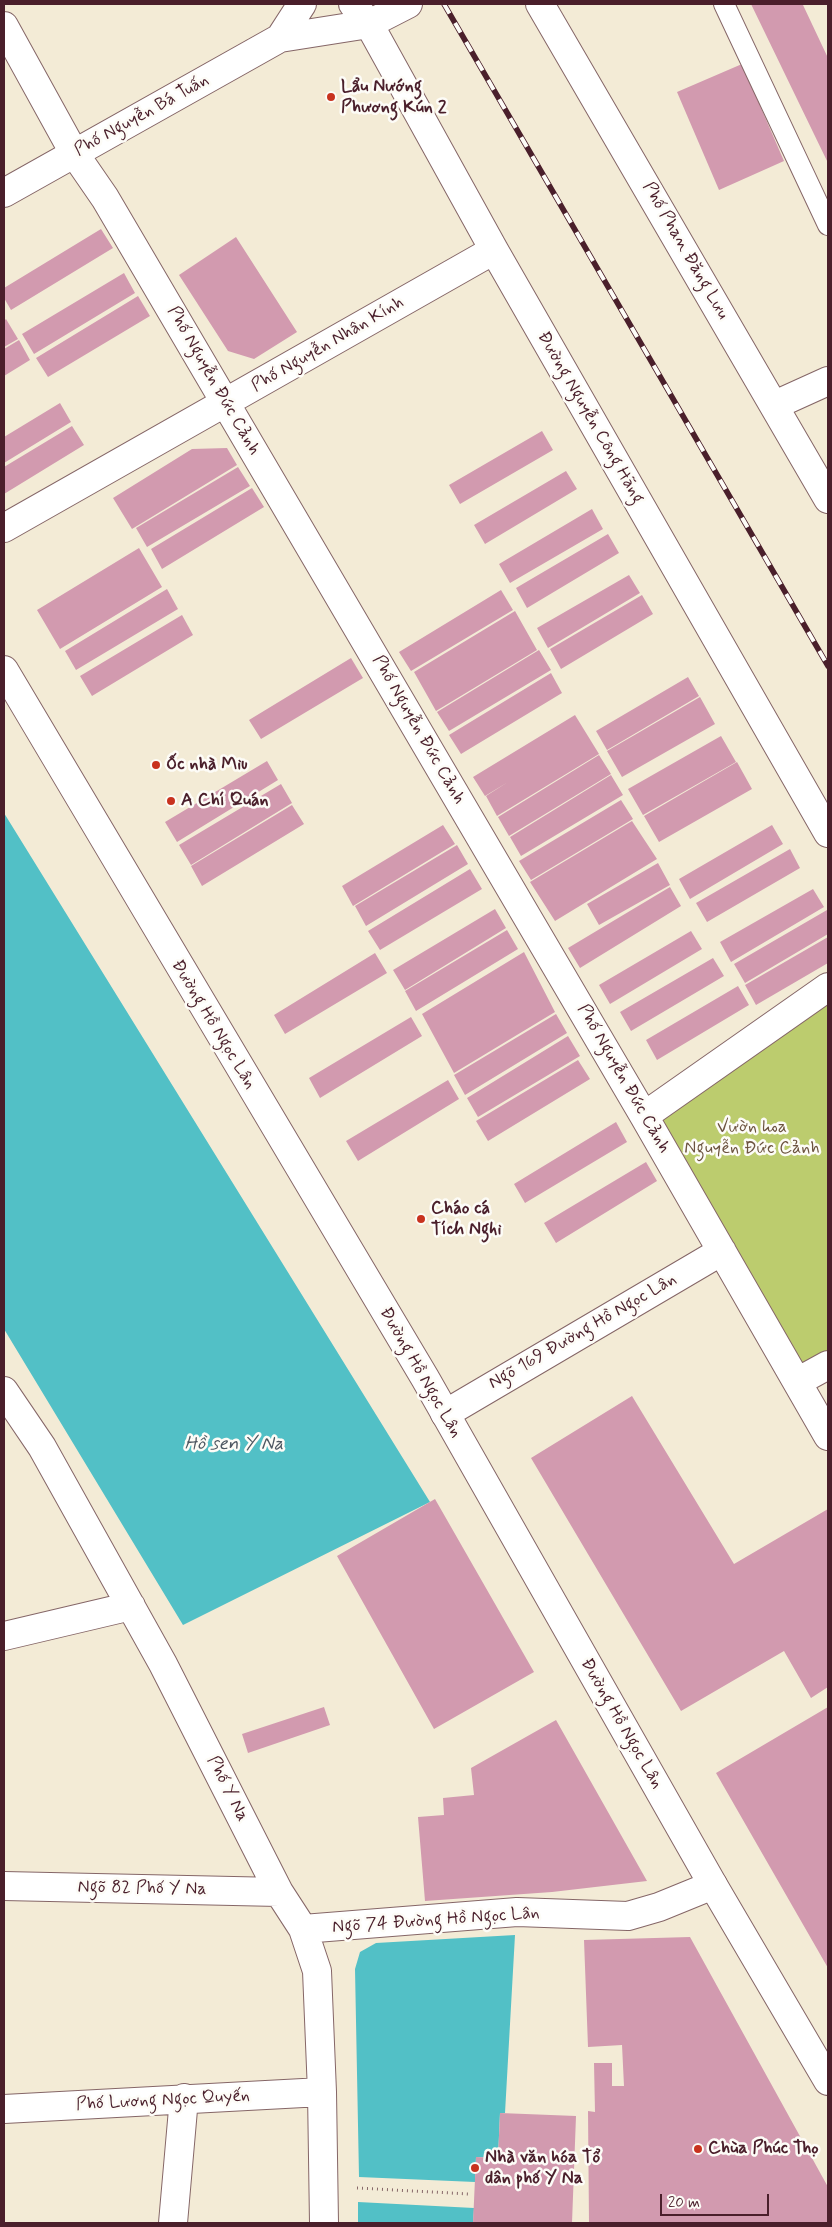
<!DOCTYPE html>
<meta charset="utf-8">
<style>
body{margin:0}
#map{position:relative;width:832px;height:2227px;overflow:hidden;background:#f3ebd6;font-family:Mynerve,sans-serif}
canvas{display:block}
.frame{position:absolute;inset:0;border:5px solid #4a1f2b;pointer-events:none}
.scale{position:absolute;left:660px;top:2194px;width:109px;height:22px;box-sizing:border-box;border:2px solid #4a1f2b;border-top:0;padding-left:6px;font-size:15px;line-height:18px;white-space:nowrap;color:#4a1f2b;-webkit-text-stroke:4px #fdfcf7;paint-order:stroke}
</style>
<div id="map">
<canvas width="832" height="2227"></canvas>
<div class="frame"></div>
<div class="scale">20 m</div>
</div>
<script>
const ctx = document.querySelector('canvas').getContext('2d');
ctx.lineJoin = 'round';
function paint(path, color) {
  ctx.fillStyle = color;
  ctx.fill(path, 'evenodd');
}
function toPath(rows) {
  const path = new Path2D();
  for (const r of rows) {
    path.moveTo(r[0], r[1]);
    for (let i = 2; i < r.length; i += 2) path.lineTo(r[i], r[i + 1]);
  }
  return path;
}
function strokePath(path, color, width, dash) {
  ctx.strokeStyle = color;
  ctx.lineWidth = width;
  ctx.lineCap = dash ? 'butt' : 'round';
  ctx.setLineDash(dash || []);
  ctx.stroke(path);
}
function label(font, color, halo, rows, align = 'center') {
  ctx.font = font + ' Mynerve,sans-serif';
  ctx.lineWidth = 5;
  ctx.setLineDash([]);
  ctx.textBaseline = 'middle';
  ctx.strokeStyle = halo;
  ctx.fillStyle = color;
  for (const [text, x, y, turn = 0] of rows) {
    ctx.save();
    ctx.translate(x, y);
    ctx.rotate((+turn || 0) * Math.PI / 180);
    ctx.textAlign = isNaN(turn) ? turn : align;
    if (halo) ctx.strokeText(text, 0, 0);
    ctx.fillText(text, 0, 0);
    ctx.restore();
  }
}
paint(toPath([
 [828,994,828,1351,803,1364,652,1117]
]), '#bccc6e');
paint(toPath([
 [4,813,430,1502,183,1625,4,1329],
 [515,1935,505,2113,500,2113,498,2158,476,2157,475,2182,359,2177,355,1969,360,1952,376,1943],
 [358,2202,474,2208,473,2223,358,2223]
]), '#52c0c6');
paint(toPath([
 [751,4,806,4,803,5,828,58,828,163],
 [742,64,784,161,719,190,677,92],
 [101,229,113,248,11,310,4,298,4,288],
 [236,237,297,332,254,359,228,351,179,275],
 [124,273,135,293,34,354,22,334],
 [138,296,150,316,48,377,36,358],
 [6,319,18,339,4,347,4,321],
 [19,340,30,360,4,376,4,349],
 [60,403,71,422,4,463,4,437],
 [72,426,84,445,4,494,4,467],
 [542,431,553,450,460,504,449,485],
 [227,448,237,465,132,529,113,498,192,449],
 [238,467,250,486,147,547,136,528],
 [566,471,577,489,485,544,474,525],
 [252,488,264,507,162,569,151,549],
 [592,509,603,529,510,583,499,564],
 [608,534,619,553,527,608,516,588],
 [139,548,162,587,60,649,37,610],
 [629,575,640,593,548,648,537,628],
 [167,589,178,609,76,670,65,651],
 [501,590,513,610,411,671,399,652],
 [642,595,653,614,561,669,550,649],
 [515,611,537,650,436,711,414,672],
 [182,615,193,635,92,696,80,676],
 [539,650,551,670,449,731,437,712],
 [351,658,363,678,261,739,249,720],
 [551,673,562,693,461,754,449,735],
 [688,677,699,696,607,750,596,731],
 [700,697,715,724,622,777,607,751],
 [575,715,599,754,497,816,486,796,508,782,485,796,473,777],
 [721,736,736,762,643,815,628,789],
 [599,755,611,774,509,836,498,817],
 [267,761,278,780,177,842,165,822],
 [737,762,752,789,659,842,644,816],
 [611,775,623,795,521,856,510,837],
 [281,784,292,803,191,865,179,845],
 [621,800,633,819,531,880,519,861],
 [292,805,304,824,202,886,191,866],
 [632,821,657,859,555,921,530,882],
 [443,825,455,844,353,906,342,886],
 [772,825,783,844,690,899,679,879],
 [457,845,468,864,366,926,355,906],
 [790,849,800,868,707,922,696,903],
 [658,863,670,885,599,925,587,904],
 [470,869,482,889,380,950,368,931],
 [670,887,681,906,580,968,568,948],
 [813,889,824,907,731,962,720,942],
 [495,909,506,928,405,990,393,970],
 [827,910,828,934,745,983,734,964],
 [507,930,518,949,416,1011,405,991],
 [691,931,702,949,610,1004,599,985],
 [828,937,828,963,756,1005,745,985],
 [524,952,555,1012,454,1073,422,1014],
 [375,953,387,973,285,1034,274,1015],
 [713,958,724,976,631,1031,620,1012],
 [738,986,749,1005,657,1060,646,1040],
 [556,1014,567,1033,465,1095,454,1075],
 [411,1017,422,1036,320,1098,309,1078],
 [568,1036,580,1056,478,1117,467,1098],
 [578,1060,590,1079,488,1141,476,1121],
 [448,1080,459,1099,358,1161,346,1141],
 [616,1122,627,1142,525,1203,514,1184],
 [646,1162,657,1181,556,1243,544,1223],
 [632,1396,734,1564,828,1509,828,1687,811,1698,784,1651,681,1711,531,1458],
 [435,1499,534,1672,434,1729,337,1556],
 [324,1707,330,1725,248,1753,242,1734],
 [828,1707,828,1968,716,1773],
 [556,1720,647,1881,552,1892,425,1901,418,1817,444,1815,443,1798,474,1795,471,1768],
 [690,1937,828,2187,828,2223,589,2223,588,2111,595,2112,594,2063,612,2063,612,2086,624,2086,622,2045,588,2047,584,1940],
 [500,2113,576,2116,572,2223,473,2223,476,2157,498,2158]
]), '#d29aaf');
const service = toPath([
 [724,4,828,225]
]);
const minor = toPath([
 [353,4,369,24,494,250,828,833],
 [540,4,828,499],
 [4,26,74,153,105,198,226,404,644,1116,828,1436],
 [4,528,494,250],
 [644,1116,828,987],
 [797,1382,828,1365],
 [4,1391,42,1447,163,1664,279,1892,303,1929,317,1971,322,2092,324,2223],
 [445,1414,722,1251],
 [4,1636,131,1606],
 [4,1886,279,1892],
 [303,1929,517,1912,628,1916,659,1907,713,1885],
 [4,2109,322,2092],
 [173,2223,184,2098]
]);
const tertiary = toPath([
 [280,38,302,4],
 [4,193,280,38,369,24,408,4],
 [775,405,828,381],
 [4,670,425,1378,713,1885,828,2081]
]);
strokePath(service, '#856667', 22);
strokePath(minor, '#856667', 30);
strokePath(tertiary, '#856667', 30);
strokePath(toPath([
 [357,2188,469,2194]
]), '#856667', 3, [1, 4]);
strokePath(service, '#fff', 20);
strokePath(minor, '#fff', 28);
strokePath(tertiary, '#fff', 28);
const rail = toPath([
 [444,4,828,666]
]);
strokePath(rail, '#4a1f2b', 5.5);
strokePath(rail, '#fdfcf7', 4, [11]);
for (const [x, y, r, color] of [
 [331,97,5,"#c8321e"],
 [156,765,5,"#c8321e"],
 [171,801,5,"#c8321e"],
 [421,1219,5,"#c8321e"],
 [698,2149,5,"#c8321e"],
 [475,2168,5,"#c8321e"]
]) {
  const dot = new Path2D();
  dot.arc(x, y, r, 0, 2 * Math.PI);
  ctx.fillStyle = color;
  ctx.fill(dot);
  strokePath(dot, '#fdfcf7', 2);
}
label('bold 18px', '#4a1f2b', '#fdfcf7', [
 ["Lẩu Nướng",341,87],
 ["Phương Kún 2",341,108],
 ["Ốc nhà Miu",166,765],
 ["A Chí Quán",181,801],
 ["Cháo cá",431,1209],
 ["Tích Nghi",431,1230],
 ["Chùa Phúc Thọ",708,2149],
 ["Nhà văn hóa Tổ",485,2158],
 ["dân phố Y Na",485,2179]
], 'left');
label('18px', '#4a1f2b', '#fdfcf7', [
 ["Phố Nguyễn Bá Tuấn",142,116,-29],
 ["Phố Phan Đăng Lưu",685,251,60],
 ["Phố Nguyễn Nhân Kính",328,345,-30],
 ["Phố Nguyễn Đức Cảnh",213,381,60],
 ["Đường Nguyễn Công Hãng",590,418,60],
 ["Phố Nguyễn Đức Cảnh",418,730,60],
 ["Đường Hồ Ngọc Lân",213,1025,59],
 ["Phố Nguyễn Đức Cảnh",623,1079,60],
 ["Ngõ 169 Đường Hồ Ngọc Lân",583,1332,-30],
 ["Đường Hồ Ngọc Lân",420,1373,60],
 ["Đường Hồ Ngọc Lân",621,1724,60],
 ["Phố Y Na",227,1789,63],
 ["Ngõ 82 Phố Y Na",142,1889,1],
 ["Ngõ 74 Đường Hồ Ngọc Lân",436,1921,-4],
 ["Phố Lương Ngọc Quyến",163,2101,-3]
]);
label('18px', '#6c533f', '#fdfcf7', [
 ["Vườn hoa",752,1128],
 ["Nguyễn Đức Cảnh",752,1149]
]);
label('italic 19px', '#4d5761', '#fdfcf7', [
 ["Hồ sen Y Na",234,1445]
]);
</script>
